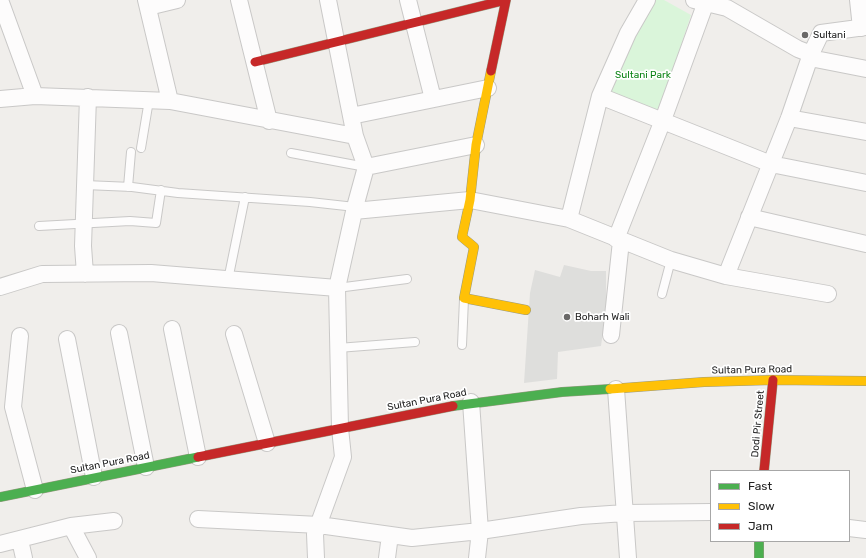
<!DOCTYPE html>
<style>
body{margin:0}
#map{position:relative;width:866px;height:558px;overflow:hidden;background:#f0eeeb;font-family:Rubik,sans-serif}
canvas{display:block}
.legend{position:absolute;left:710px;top:470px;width:140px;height:72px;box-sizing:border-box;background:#fff;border:1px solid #a7a7a7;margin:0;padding:5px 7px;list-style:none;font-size:12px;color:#222}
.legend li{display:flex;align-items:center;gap:8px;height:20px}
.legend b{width:20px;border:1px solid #a7a7a7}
</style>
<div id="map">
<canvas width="866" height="558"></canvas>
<ul class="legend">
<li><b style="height:5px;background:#4caf50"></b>Fast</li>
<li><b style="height:5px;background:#ffc107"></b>Slow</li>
<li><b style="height:5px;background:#c62828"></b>Jam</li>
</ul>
</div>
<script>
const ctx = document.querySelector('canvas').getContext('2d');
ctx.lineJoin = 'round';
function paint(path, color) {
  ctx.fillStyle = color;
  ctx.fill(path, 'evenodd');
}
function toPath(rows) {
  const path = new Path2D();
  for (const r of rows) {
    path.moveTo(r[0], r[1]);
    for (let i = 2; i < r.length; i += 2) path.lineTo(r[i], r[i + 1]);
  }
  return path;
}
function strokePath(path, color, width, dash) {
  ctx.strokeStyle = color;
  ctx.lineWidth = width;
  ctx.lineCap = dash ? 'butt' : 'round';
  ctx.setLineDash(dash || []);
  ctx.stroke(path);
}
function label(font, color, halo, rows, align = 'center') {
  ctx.font = font + ' Rubik,sans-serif';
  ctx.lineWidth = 3.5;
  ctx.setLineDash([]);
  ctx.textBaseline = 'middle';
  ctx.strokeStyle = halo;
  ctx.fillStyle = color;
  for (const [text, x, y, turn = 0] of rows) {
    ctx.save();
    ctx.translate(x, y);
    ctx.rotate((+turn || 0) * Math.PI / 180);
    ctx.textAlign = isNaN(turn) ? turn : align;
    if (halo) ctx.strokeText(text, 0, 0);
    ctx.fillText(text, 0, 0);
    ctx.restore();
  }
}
paint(toPath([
 [564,265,591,271,606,271,606,310,601,346,558,352,557,379,524,383,530,293,535,270,560,277]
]), '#dededc');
paint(toPath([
 [651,0,664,0,691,15,659,112,606,91]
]), '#daf5da');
const lane = toPath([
 [141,148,149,100],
 [291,153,366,167],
 [85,185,132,187,178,193,310,202,355,207],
 [128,187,131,152],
 [39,226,130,221,156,223,161,190],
 [228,280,245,197],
 [337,288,407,279],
 [662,294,671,260],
 [462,345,464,299],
 [338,348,415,342]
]);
const street = toPath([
 [0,0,35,96],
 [146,0,170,101],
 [239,0,269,121],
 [408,0,433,99],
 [694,0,727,8,798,49,811,54],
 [858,0,861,28],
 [148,7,177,0],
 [810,58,866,69],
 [600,96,771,164,866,183],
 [0,99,35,96,170,101,355,136,328,0],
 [351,116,488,88],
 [789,118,866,132],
 [366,167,476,145],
 [354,211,470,200,569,219,671,260,726,276,828,294],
 [749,217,866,244],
 [569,219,600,96,628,33,647,0],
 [616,239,663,120,706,2],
 [85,274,83,246,88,97],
 [726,276,789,118,811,54,821,33,866,27],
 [0,287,42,274,151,273,337,288],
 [172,329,198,457],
 [119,333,146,467],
 [234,334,267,443],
 [611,335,621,241],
 [20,336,13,407,35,490],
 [67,339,94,477],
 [616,389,628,558],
 [471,402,480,531,477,558],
 [198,519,319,525,412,538,480,531,581,516,625,513,711,512],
 [71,526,88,558],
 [849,528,866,530],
 [20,540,24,558],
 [0,544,71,526,114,521],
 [316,558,315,534,343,457,340,428,337,288,355,207,366,167,355,136],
 [387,558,390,535]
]);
const fast = toPath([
 [453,406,562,392,610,389],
 [0,497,198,457],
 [759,541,759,558]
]);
const slow = toPath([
 [491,71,476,145,470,200,462,237,474,247,464,298,526,310],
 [610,389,704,382,773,380,866,381]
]);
const jam = toPath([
 [255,62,506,0,491,71],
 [198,457,453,406],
 [764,471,773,380]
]);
strokePath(lane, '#c9c8c7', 10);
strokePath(street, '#c9c8c7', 18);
strokePath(fast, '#999a82', 10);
strokePath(slow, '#999a82', 10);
strokePath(jam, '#999a82', 10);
strokePath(lane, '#fdfcfc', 8);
strokePath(street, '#fdfcfc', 16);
strokePath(fast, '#4caf50', 9);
strokePath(slow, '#ffc107', 9);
strokePath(jam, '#c62828', 9);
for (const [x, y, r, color] of [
 [805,35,4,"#6a6968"],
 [567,317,4,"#6a6968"]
]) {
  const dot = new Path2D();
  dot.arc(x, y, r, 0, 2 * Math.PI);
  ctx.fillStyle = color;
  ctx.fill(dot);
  strokePath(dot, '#fff', 1.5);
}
label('10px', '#222', '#fff', [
 ["Sultani",813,35],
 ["Boharh Wali",575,317]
], 'left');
label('10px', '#0c8416', '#fff', [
 ["Sultani Park",643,75]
]);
label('10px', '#222', '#fff', [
 ["Sultan Pura Road",752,370,-1],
 ["Sultan Pura Road",427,400,-11],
 ["Dodi Pir Street",758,424,-85],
 ["Sultan Pura Road",110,463,-11]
]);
</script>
